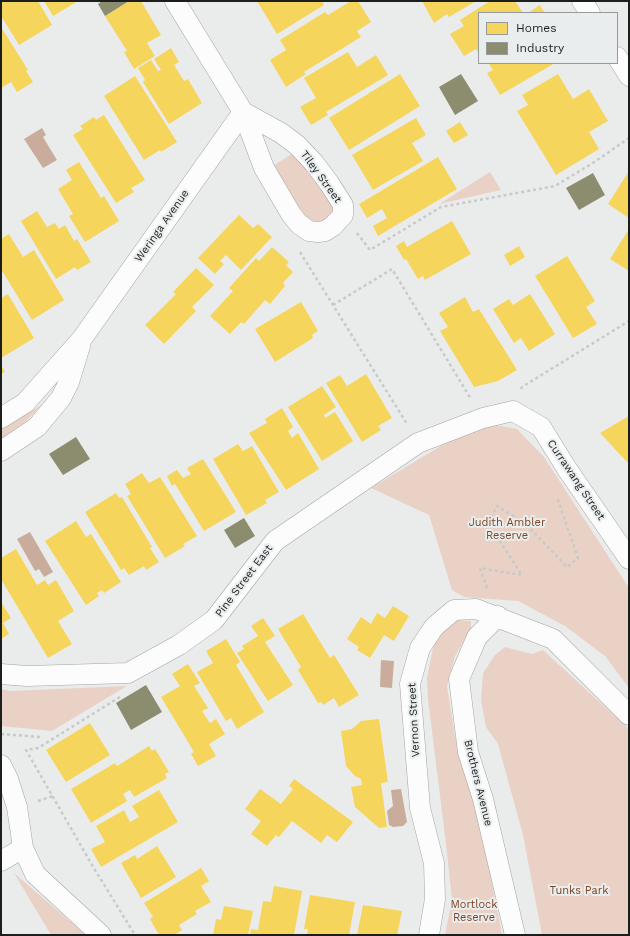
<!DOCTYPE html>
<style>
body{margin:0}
#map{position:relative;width:630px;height:936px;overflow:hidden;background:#eaecec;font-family:"Work Sans",sans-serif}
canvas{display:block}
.frame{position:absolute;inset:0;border:2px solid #1c1e1e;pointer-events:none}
.legend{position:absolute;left:478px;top:12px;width:140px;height:52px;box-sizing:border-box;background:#e9eded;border:1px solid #979a9a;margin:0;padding:5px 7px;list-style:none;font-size:12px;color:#1c1e1e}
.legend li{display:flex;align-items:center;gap:8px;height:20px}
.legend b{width:20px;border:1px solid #979a9a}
</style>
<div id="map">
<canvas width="630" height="936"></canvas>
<div class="frame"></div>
<ul class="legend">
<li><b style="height:11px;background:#f6d55c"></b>Homes</li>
<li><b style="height:11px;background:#8c8c6e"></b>Industry</li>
</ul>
</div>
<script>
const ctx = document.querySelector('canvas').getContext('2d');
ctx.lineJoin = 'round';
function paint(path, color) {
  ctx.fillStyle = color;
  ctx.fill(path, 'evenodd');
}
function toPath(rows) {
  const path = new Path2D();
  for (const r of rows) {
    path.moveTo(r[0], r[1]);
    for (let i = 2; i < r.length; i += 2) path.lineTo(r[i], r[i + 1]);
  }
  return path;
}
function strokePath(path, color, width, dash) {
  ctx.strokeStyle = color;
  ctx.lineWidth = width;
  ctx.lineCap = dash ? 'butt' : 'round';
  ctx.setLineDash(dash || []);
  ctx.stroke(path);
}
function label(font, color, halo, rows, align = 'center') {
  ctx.font = font + ' "Work Sans",sans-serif';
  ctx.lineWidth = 4;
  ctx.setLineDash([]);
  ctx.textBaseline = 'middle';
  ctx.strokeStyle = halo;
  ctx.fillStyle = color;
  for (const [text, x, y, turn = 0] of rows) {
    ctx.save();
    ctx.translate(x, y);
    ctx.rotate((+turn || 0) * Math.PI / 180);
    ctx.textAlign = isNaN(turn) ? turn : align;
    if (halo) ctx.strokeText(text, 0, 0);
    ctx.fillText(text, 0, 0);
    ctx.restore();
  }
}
paint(toPath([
 [296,151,333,194,337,222,306,222,270,168],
 [490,172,501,190,439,204],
 [43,404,26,421,1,439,1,429],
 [495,425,517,429,544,457,629,588,629,688,605,656,565,626,518,601,464,597,452,590,429,515,371,488,459,435],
 [456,620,471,621,471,629,455,656,447,686,455,736,468,780,486,852,502,935,445,935,452,900,446,844,428,699,427,678,433,648,437,639,444,629],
 [505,647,532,654,543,650,629,729,629,935,542,935,523,835,498,744,486,727,481,700,483,673,495,655],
 [127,686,52,731,1,726,1,689,10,691],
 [14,873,86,935,51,935]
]), '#e9d2c5');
paint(toPath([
 [42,128,46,135,43,137,57,160,43,168,24,139],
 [30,532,53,572,44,577,39,569,35,571,17,539],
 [381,660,394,661,392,688,380,687],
 [401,789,407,822,403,826,393,827,389,825,387,811,393,806,391,790]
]), '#caac9c');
paint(toPath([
 [1,1,38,1,52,25,19,45,1,16],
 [44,1,78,1,53,16],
 [129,1,141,1,161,35,147,43,155,56,134,69,124,52,127,51,105,16],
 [257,1,322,1,324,5,277,34],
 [351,1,358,1,371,22,357,31,361,37,304,72,306,74,286,87,270,60,286,50,280,40,325,12,328,15],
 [422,1,476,1,449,17,447,14,434,23],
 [490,1,502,1,503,2,505,1,515,1,523,13,479,13,479,53,476,49,464,56,450,34,464,26,460,20],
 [540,5,545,13,528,13],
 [1,27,28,70,26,71,33,82,17,92,11,82,1,88],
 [171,48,179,62,174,65,184,81,188,79,202,103,169,124,143,82,145,80,138,68,151,60,158,71,161,70,154,59],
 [348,52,357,67,376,55,388,75,326,112,328,115,311,125,300,107,316,98,304,78],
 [491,63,555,63,500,95,487,73,493,70,489,64],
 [400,74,420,106,349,150,329,118],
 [558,74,573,99,589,89,608,121,589,132,599,149,556,175,517,111,528,105,522,95],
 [135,76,177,142,161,152,160,150,144,160,104,96],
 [104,115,145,180,131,188,134,192,116,203,73,135,83,129,80,126,94,117,96,120],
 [416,118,426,135,412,143,423,161,373,190,352,155],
 [460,122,468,135,454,143,446,131],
 [438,157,457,189,378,236,373,226,387,218,382,209,367,218,359,204],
 [79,162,101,198,104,196,119,221,85,242,69,216,73,214,58,189,72,180,66,170],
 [629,171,629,218,608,204],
 [37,211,47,227,55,223,59,229,65,225,74,241,77,239,91,262,77,270,75,267,56,279,21,221],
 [239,215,253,228,258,224,272,237,241,270,226,255,220,261,224,264,215,274,198,258],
 [452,221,471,254,425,280,423,276,418,279,406,259,404,260,396,246,404,241,407,247],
 [629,229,629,271,610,259],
 [9,234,23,257,34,250,64,300,32,320,1,269,1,239],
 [519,246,525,257,510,266,504,255],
 [272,247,289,262,286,265,293,272,283,283,285,286,270,304,265,300,244,324,241,322,230,334,210,316,233,291,229,288,256,258,259,261],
 [567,256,595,301,586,307,597,324,573,338,535,276],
 [196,268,214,285,192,307,196,311,164,344,145,325,176,294,173,292],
 [8,294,34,338,1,358,1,298],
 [530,294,555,334,529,351,521,338,514,343,493,309,509,299,513,305],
 [465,297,473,312,479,309,517,370,498,381,474,387,440,331,448,327,439,313],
 [301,302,318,331,312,335,313,338,275,362,255,329],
 [1,365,5,372,1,374],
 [366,374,392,418,378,426,381,430,362,442,326,383,340,375,347,386],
 [322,386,336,407,324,415,325,418,335,412,353,441,322,461,288,407],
 [282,408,293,427,288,431,292,438,298,433,319,469,286,490,249,433,267,423,265,419],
 [629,416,629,461,627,462,600,433],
 [238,444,243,451,252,446,279,492,265,500,267,503,246,515,213,459],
 [203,459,236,512,204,531,175,484,172,486,167,476,177,470,183,478,191,474,187,468],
 [142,473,149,483,160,477,197,536,183,544,185,546,165,558,127,496,131,494,125,484],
 [116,493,119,498,122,497,152,547,150,548,159,562,146,570,144,566,129,575,124,568,121,570,85,512],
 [76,521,86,537,91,534,121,582,104,593,102,590,97,593,99,596,86,605,45,541],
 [16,549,37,585,45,580,48,585,56,580,74,611,58,621,72,644,48,658,1,579,1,558],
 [1,602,11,618,3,623,9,634,1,639],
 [393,606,409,616,394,641,384,635,370,658,357,650,359,647,347,639,361,617,371,624,377,613,385,618],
 [303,614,330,658,334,655,359,695,339,707,334,698,323,705,321,702,318,703,298,670,301,667,278,629],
 [263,618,275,636,265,642,293,685,268,701,237,653,244,649,242,646,258,636,251,626],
 [226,639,240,662,236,665,264,712,237,729,231,718,226,721,197,672,213,663,206,651],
 [188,664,200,683,194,686,208,708,202,711,210,723,216,719,225,734,209,744,216,756,198,766,191,754,194,752,161,697,180,686,172,674],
 [379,719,388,782,381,783,387,827,379,828,355,807,351,787,362,785,361,779,355,776,346,766,341,731,352,729,361,721],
 [90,723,110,755,66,782,46,750],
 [149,746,152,751,155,749,169,772,165,774,167,778,134,797,130,790,123,794,127,801,91,823,71,789,115,763,117,766],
 [294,779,353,822,337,842,327,835,321,843,292,821,279,837,276,835,267,846,251,834,261,821,245,809,260,789,281,804,293,789,289,786],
 [159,790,178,822,101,867,91,849,105,842,96,826,124,810,130,822,139,817,132,806],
 [157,846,176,877,141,898,121,863,135,855,137,859],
 [201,868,209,881,201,886,211,902,195,911,197,914,179,925,182,930,174,935,159,935,150,919,153,917,144,903],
 [274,886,302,891,294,935,250,935,251,929,258,930,263,901,271,902],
 [310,895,355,902,349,935,307,935,308,929,304,929],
 [363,905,402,911,397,935,357,935],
 [224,906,253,911,248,935,213,935,216,919,221,920]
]), '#f6d55c');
paint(toPath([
 [102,1,129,1,105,16,98,4],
 [461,74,478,101,455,115,439,87],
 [593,173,605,195,579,210,566,188],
 [76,437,90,459,63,475,49,454],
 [244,518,255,536,235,548,224,530],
 [146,685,162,712,131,730,116,703]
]), '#8c8c6e');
const street = toPath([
 [175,1,243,112,264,168,291,214,299,224,309,231,318,232,325,231,333,226,343,215,343,205,329,183,314,163,297,145,281,133,243,112],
 [582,1,590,13],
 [617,57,629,76],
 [1,418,25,403,81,340,243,112],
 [1,451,37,427,61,398,69,382,80,346],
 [498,616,477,637,459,679,468,752,483,799,515,935],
 [1,674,27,676,128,673,179,645,214,620,275,541,418,443,483,418,513,411,541,427,567,469,629,559],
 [1,765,8,779,17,807,23,848,35,874,101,935],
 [1,861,23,848],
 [429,935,435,899,434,863,420,808,410,684,420,648,434,627,454,610,476,609,553,639,629,715]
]);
strokePath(street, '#a2a4a4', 21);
strokePath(toPath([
 [357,233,370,250,441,207,555,186,596,161,629,138],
 [300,252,407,424],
 [333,305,392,269,471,399],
 [521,389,522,387,629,321],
 [487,588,480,568,522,575,488,523,497,506,526,524,567,567,578,558,557,497],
 [120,697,38,748,26,750,92,865,135,935],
 [1,734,41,737],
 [38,801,53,796]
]), '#c8c9c9', 2.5, [3, 3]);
strokePath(street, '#fcfcfc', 20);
label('11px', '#1c1e1e', '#e9eded', [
 ["Tiley Street",321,177,54],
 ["Weringa Avenue",162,226,-55],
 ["Currawang Street",576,480,56],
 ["Pine Street East",244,581,-53],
 ["Vernon Street",414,720,-93],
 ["Brothers Avenue",478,783,76]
]);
label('11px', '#7e4321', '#e9eded', [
 ["Judith Ambler",507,523],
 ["Reserve",507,536],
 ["Tunks Park",579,891],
 ["Mortlock",474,905],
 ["Reserve",474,918]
]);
</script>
